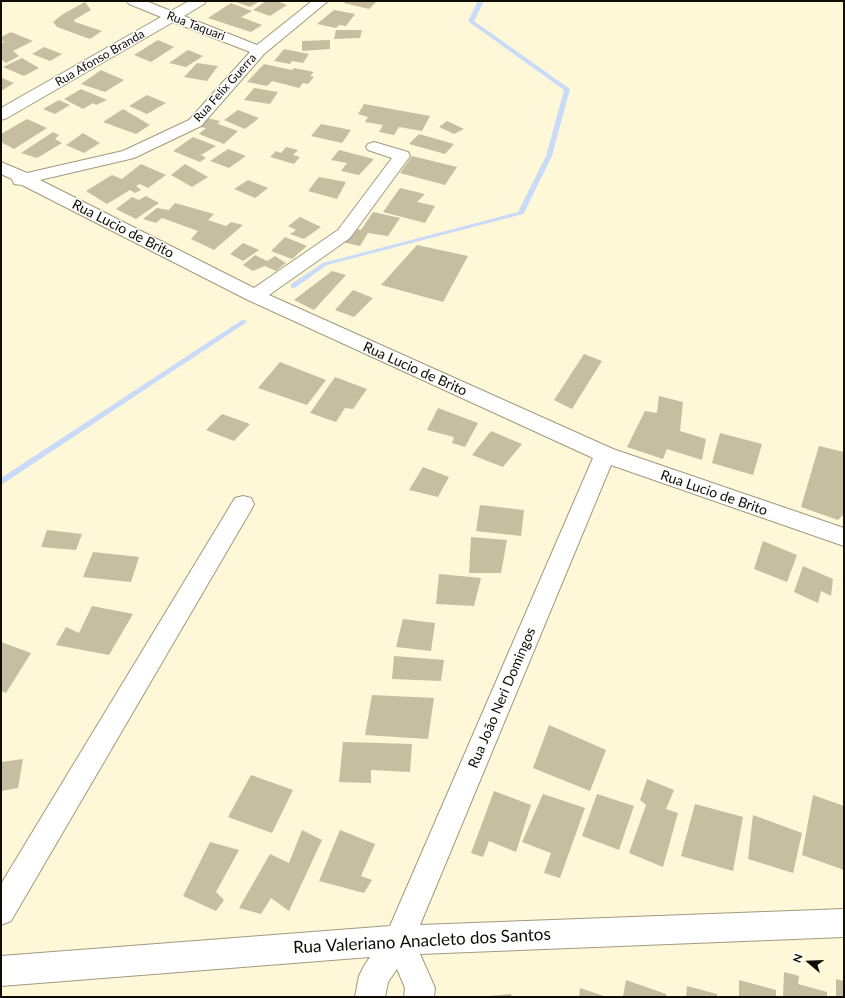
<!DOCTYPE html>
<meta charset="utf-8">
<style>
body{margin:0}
#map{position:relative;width:845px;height:998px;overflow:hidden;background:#fef7d8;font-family:Lato,sans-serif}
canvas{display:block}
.frame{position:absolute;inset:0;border:2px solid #0e0c03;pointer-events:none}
.north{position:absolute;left:789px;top:942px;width:40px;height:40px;-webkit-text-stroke:3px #fff;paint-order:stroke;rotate:289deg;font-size:11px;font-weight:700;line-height:16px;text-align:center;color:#0e0c03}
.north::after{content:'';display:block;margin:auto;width:14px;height:18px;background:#0e0c03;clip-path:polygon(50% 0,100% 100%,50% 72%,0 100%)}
</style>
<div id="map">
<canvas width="845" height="998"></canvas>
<div class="frame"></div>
<div class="north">N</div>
</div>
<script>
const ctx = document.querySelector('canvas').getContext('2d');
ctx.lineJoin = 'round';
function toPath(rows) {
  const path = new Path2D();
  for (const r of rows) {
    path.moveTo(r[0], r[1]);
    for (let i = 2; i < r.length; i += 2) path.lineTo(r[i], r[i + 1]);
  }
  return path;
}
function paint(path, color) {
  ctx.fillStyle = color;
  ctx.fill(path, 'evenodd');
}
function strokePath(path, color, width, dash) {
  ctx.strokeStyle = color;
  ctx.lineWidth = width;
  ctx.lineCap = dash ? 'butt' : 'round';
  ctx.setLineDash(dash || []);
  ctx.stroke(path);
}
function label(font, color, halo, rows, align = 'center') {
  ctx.font = font + ' Lato,sans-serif';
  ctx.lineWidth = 3;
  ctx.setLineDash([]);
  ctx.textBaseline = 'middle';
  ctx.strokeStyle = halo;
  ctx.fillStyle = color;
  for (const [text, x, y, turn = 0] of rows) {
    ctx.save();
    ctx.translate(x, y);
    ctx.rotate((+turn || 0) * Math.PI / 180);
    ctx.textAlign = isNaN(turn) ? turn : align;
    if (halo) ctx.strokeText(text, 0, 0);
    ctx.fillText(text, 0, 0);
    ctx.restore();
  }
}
paint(toPath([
 [478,1,484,1,474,21,570,89,552,156,524,213,523,214,327,265,295,288,291,288,291,284,323,263,518,212,546,156,564,90,469,22,468,21,478,1],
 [242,320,244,320,247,322,1,485,1,478,242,320]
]), '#c9dbf8');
paint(toPath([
 [238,1,260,1,250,7,236,2],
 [266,1,277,1,287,5,270,16,253,10],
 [346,1,377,1,369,9,344,3],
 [85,2,91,10,74,20,75,22,102,31,90,39,57,27,53,22,63,14],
 [231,3,252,11,241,17,262,25,251,32,208,18],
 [334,10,355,14,346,26,339,25,336,28,317,24],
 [336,30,362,30,360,38,334,39],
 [11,32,33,41,13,51,19,56,6,63,1,59,1,50,2,49,1,44,4,42,1,40,1,37],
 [158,40,174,47,151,62,134,55],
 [330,40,330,49,302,51,302,41],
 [44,47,62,54,50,61,32,54],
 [284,49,309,54,303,63,292,61,290,64,274,61],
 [188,50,203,56,186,67,169,63],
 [22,58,39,68,24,76,3,67],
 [197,63,218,66,207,81,184,77],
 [264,64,292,70,294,68,314,72,310,76,314,77,308,84,303,83,299,88,272,81,267,86,247,82],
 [101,70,124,80,105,92,81,84],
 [1,78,2,78,14,83,1,91],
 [254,88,278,92,270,104,244,100],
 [81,89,107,100,96,105,93,103,83,109,64,99],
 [147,95,166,103,147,114,129,106],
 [59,100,70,105,55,114,43,109],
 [364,104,430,116,422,131,399,127,394,135,379,132,383,125,365,122,368,117,358,114],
 [123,109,150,125,136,134,103,122],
 [238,110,259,118,245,129,224,120],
 [207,118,220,121,218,124,238,131,224,144,199,134,206,128,199,127],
 [27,119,47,128,14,149,1,142,1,134],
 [447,121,464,129,454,134,439,127],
 [321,124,351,130,342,143,311,136],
 [53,132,59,135,55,139,62,143,37,158,21,153],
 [83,133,100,143,84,153,66,145],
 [419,134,454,144,445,154,409,144],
 [193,137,216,146,201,155,206,158,200,162,173,151],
 [286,147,298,150,293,155,300,157,294,164,270,157,276,151,281,153],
 [228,149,246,156,229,168,210,161],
 [339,150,374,159,359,175,341,171,347,163,331,160],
 [412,156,457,167,445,185,400,173],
 [141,164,166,175,148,188,140,184,136,186,141,190,135,193,130,190,107,204,86,191,112,175,122,179],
 [185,164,208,177,192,187,171,175],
 [319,177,346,182,337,199,308,191],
 [248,180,268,188,255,198,234,189],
 [400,188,425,194,417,202,435,206,425,223,383,212],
 [146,196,159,203,136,219,116,209,132,197,139,200],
 [175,203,214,214,208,220,226,226,231,222,243,225,214,250,191,239,198,231,162,218,156,223,143,219,157,208,169,210],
 [373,212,400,218,388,236,368,233,360,246,342,242,352,228,361,230],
 [300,217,321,227,304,239,290,234,296,230,288,226],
 [285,237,307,246,292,259,271,251],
 [243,243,259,250,243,261,230,254],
 [417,245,468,256,443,302,381,285],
 [255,255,267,261,275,256,286,263,276,271,265,266,253,271,243,265],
 [332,271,346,275,314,310,294,300],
 [353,290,373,298,354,317,335,310],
 [584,354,602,361,572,409,554,400],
 [280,362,326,380,307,405,258,388],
 [335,377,367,389,353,409,345,408,336,422,310,413],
 [659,396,683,402,680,431,706,439,702,460,667,449,663,459,627,447,645,411,657,413],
 [438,408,478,423,465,447,452,443,454,437,427,430],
 [222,414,250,424,234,441,206,430],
 [491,431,522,444,503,467,472,455],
 [720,433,762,444,753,475,712,463],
 [819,446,844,452,844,514,838,520,801,507],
 [423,467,449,477,438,497,409,490],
 [480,505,524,510,521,536,476,531],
 [47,530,82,534,76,550,41,547],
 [471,537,507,540,501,573,469,573],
 [763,541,797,555,787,582,754,569],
 [93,552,139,557,131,582,83,577],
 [803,566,833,579,831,596,821,591,818,603,794,592],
 [439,574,481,578,474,606,436,604],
 [92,606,133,614,109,655,56,645,66,627,79,633],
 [403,619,435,623,431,651,396,647],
 [1,642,31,653,6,693,1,691],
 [394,656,444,660,441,681,392,679],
 [372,695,434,698,428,739,365,735],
 [549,725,606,750,590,791,533,768],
 [343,742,412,744,410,772,371,770,371,783,339,782],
 [23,759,18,788,1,791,1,762],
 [251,775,293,790,272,833,228,817],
 [647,779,674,790,666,809,678,813,663,867,629,853,646,805,640,800],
 [494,791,531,805,516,852,489,841,483,857,471,853],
 [543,794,585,808,560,878,544,873,551,853,522,842],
 [597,794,634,806,619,850,582,836],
 [813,795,844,806,844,870,802,855],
 [695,804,743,817,733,871,681,856],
 [753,815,802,833,793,873,748,859],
 [302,830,322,840,289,911,271,898,261,914,239,908,270,854,289,863],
 [340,830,375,844,361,876,372,880,364,893,319,881],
 [210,842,239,850,216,892,224,900,216,911,183,896],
 [784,972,799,976,798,984,827,992,827,997,783,997],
 [836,979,844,981,844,997,836,997],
 [626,980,666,994,666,997,623,997],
 [739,980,776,990,776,997,739,997],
 [687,986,717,994,717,997,686,997],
 [580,988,604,996,604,997,579,997],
 [511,994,512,997,489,997,489,996]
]), '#c5bea1');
const minor = toPath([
 [127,1,146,1,171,11,189,1,206,1,204,4,184,16,257,45,312,1,328,1,264,54,201,126,134,158,40,180,254,288,338,230,392,158,368,150,366,147,368,144,374,142,408,152,410,156,350,238,269,295,613,449,844,528,844,546,611,465,420,925,844,909,844,937,420,954,435,988,434,997,404,997,405,988,397,969,388,982,385,997,355,997,359,976,364,966,370,957,1,986,1,956,390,926,593,458,248,300,22,185,14,184,12,179,1,174,1,162,27,173,123,151,189,120,250,52,173,22,7,118,1,120,1,108,161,17,129,4,127,1],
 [243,496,251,498,254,504,251,510,11,921,1,925,1,884,235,498,243,496]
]);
strokePath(minor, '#a19a7e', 2);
paint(minor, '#fff');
label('12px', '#0e0c03', '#fff', [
 ["Rua Taquari",196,26,21],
 ["Rua Afonso Branda",100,58,-30],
 ["Rua Felix Guerra",225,88,-48]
]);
label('14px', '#0e0c03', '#fff', [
 ["Rua Lucio de Brito",123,229,27],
 ["Rua Lucio de Brito",415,369,24],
 ["Rua Lucio de Brito",714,493,19],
 ["Rua João Neri Domingos",502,698,-67]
]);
label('17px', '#0e0c03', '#fff', [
 ["Rua Valeriano Anacleto dos Santos",422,941,-3]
]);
</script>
